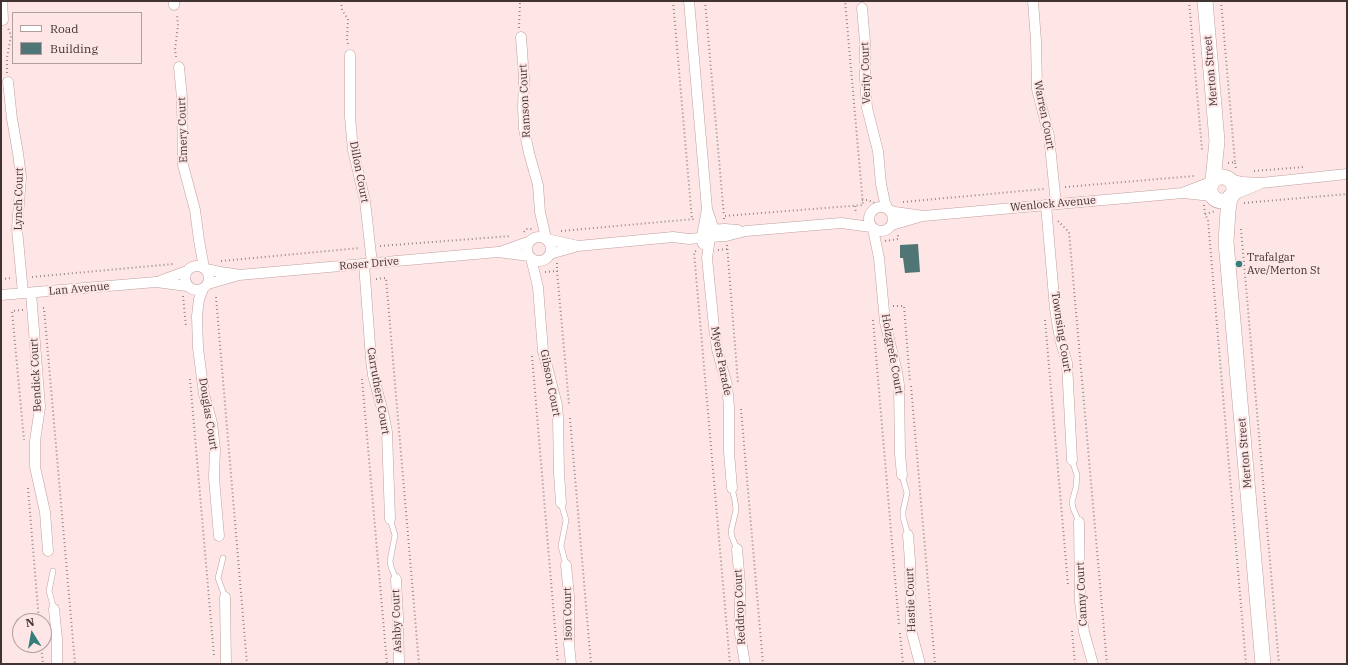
<!DOCTYPE html>
<style>
body{margin:0}
#map{position:relative;width:1348px;height:665px;overflow:hidden;background:#fee6e6;font-family:"IBM Plex Serif",serif}
canvas{display:block}
.frame{position:absolute;inset:0;border:2px solid #423333;pointer-events:none}
.legend{position:absolute;left:12px;top:12px;width:130px;height:52px;box-sizing:border-box;background:#fee6e6;border:1px solid #b39e9e;margin:0;padding:5px 7px;list-style:none;font-size:12px;color:#423333}
.legend li{display:flex;align-items:center;gap:8px;height:20px}
.legend b{width:20px;border:1px solid #b39e9e}
.north{position:absolute;left:12px;top:613px;width:40px;height:40px;box-sizing:border-box;background:#fee6e6;border:1px solid #b39e9e;border-radius:50%;rotate:349deg;font-size:11px;font-weight:700;line-height:16px;text-align:center;color:#423333}
.north::after{content:'';display:block;margin:auto;width:14px;height:18px;background:#357e7b;clip-path:polygon(50% 0,100% 100%,50% 72%,0 100%)}
</style>
<div id="map">
<canvas width="1348" height="665"></canvas>
<div class="frame"></div>
<ul class="legend">
<li><b style="height:5px;background:#fff"></b>Road</li>
<li><b style="height:11px;background:#4f7674"></b>Building</li>
</ul>
<div class="north">N</div>
</div>
<script>
const ctx = document.querySelector('canvas').getContext('2d');
ctx.lineJoin = 'round';
function paint(path, color) {
  ctx.fillStyle = color;
  ctx.fill(path, 'evenodd');
}
function toPath(rows) {
  const path = new Path2D();
  for (const r of rows) {
    if (r.length === 3) {
      path.moveTo(r[0] + r[2], r[1]);
      path.arc(r[0], r[1], r[2], 0, 2 * Math.PI);
      continue;
    }
    path.moveTo(r[0], r[1]);
    for (let i = 2; i < r.length; i += 2) path.lineTo(r[i], r[i + 1]);
  }
  return path;
}
function strokePath(path, color, width, dash) {
  ctx.strokeStyle = color;
  ctx.lineWidth = width;
  ctx.lineCap = dash ? 'butt' : 'round';
  ctx.setLineDash(dash || []);
  ctx.stroke(path);
}
function label(font, color, halo, rows, align = 'center') {
  ctx.font = font + ' "IBM Plex Serif",serif';
  ctx.lineWidth = 4;
  ctx.setLineDash([]);
  ctx.textBaseline = 'middle';
  ctx.strokeStyle = halo;
  ctx.fillStyle = color;
  for (const [text, x, y, turn = 0] of rows) {
    ctx.save();
    ctx.translate(x, y);
    ctx.rotate((+turn || 0) * Math.PI / 180);
    ctx.textAlign = isNaN(turn) ? turn : align;
    if (halo) ctx.strokeText(text, 0, 0);
    ctx.fillText(text, 0, 0);
    ctx.restore();
  }
}
paint(toPath([
 [918,244,920,272,905,273,903,258,900,258,900,245]
]), '#4f7674');
const lane = toPath([
 [1072,460,1077,475,1076,487,1072,502,1073,508,1079,522],
 [902,475,907,493,903,511,903,517,908,535],
 [732,488,735,501,736,510,731,531,732,537,737,549],
 [561,503,566,520,561,546,566,565],
 [390,519,395,535,390,561,391,567,396,579],
 [223,558,218,578,225,597],
 [53,571,49,591,54,609]
]);
const street = toPath([
 [2,1,3,20],
 [174,1,174,5],
 [689,1,707,209,702,236,703,244],
 [1033,1,1036,41,1037,89,1049,136,1056,204],
 [862,8,865,42,865,78,867,108,878,151,881,184,885,203,888,209],
 [521,37,524,79,523,107,524,129,529,153,538,185,540,212,546,238],
 [350,55,350,117,353,150,365,201,372,263],
 [179,67,182,98,183,165,195,210,199,240,204,268],
 [8,82,12,119,18,153,21,177,17,229,23,293],
 [1230,179,1242,182,1261,183,1347,174],
 [1185,192,1211,182],
 [1233,195,1260,184],
 [1046,205,1055,309,1060,339,1067,363,1072,460],
 [881,219,12],
 [707,209,712,224,707,258,714,327,717,349,727,385,729,407,729,452,732,488],
 [889,210,895,212,923,216,1183,193,1212,196],
 [892,225,919,217],
 [873,229,879,258,885,322,897,372,899,385,900,454,902,475],
 [706,230,725,229,738,230],
 [539,249,12],
 [547,239,578,246],
 [500,252,528,242],
 [550,254,578,246,673,237,689,239,710,237,726,236,746,231,841,223,871,227],
 [531,258,538,287,543,351,557,405,558,418,559,473,561,503],
 [364,264,371,359,373,375,383,412,387,432,390,519],
 [197,278,12],
 [206,269,220,272,235,274],
 [160,281,187,271],
 [208,284,239,275,498,252,529,256],
 [203,289,199,299,197,316,198,348,204,394,212,423,215,449,214,478,219,536],
 [31,293,40,407,35,441,35,467,45,512,48,551],
 [1,295,156,282,187,286],
 [1079,522,1080,601,1084,632,1093,664],
 [908,535,910,561,911,630,920,664],
 [737,549,740,584,740,634,745,664],
 [566,565,569,596,569,644,571,664],
 [396,579,398,617,399,664],
 [225,597,226,664],
 [54,609,57,639,57,664]
]);
const secondary = toPath([
 [1205,1,1217,141,1213,180],
 [1222,189,12],
 [1230,197,1228,211,1226,242,1263,664]
]);
strokePath(lane, '#c29e9e', 6);
strokePath(street, '#c29e9e', 11);
strokePath(secondary, '#c29e9e', 16);
strokePath(toPath([
 [341,1,342,10,348,19,347,40,348,44],
 [673,1,692,220],
 [705,1,724,216],
 [1189,1,1202,150],
 [1221,1,1235,162],
 [519,28,520,1],
 [176,57,175,49,178,26,177,14],
 [7,73,7,58,11,36,8,28],
 [1228,163,1235,162,1236,169],
 [1254,171,1304,167],
 [1065,187,1194,176],
 [862,200,868,200,874,203],
 [903,202,1044,189],
 [1244,203,1347,194],
 [1204,205,1205,214,1208,220,1246,664],
 [855,206,856,214],
 [1205,214,1216,211],
 [724,219,724,216,863,205,845,1],
 [1058,221,1069,232,1107,664],
 [1241,229,1279,664],
 [561,231,694,219],
 [524,232,526,229,534,229],
 [885,241,898,239,898,235],
 [727,245,738,383],
 [380,246,511,236],
 [718,250,727,249],
 [696,251,694,252,730,664],
 [221,261,360,248],
 [557,263,557,271],
 [545,272,557,271,569,404],
 [32,277,173,264],
 [1,279,12,278],
 [376,279,386,278,419,664],
 [183,296,186,327],
 [216,297,247,664],
 [893,306,904,306,910,382],
 [43,308,44,308,75,664],
 [23,310,12,311,24,440],
 [873,320,899,625],
 [1045,320,1068,585],
 [532,356,558,664],
 [190,379,214,656],
 [362,379,387,664],
 [911,386,935,664],
 [741,409,763,664],
 [570,418,591,664],
 [28,488,39,621],
 [1072,631,1075,664],
 [900,633,903,664],
 [41,645,43,664]
]), '#9a8686', 2, [1, 3]);
strokePath(lane, '#fff', 5);
strokePath(street, '#fff', 10);
strokePath(secondary, '#fff', 15);
for (const [x, y, r, color] of [
 [1239,264,4,"#357e7b"]
]) {
  const dot = new Path2D();
  dot.arc(x, y, r, 0, 2 * Math.PI);
  ctx.fillStyle = color;
  ctx.fill(dot);
  strokePath(dot, '#fee6e6', 1.5);
}
label('11px', '#423333', '#fee6e6', [
 ["Merton Street",1211,71,-95],
 ["Verity Court",866,73,-92],
 ["Ramson Court",525,101,-93],
 ["Warren Court",1044,115,79],
 ["Emery Court",183,130,-92],
 ["Dillon Court",359,172,79],
 ["Lynch Court",19,199,-89],
 ["Wenlock Avenue",1053,204,-5],
 ["Roser Drive",369,264,-5],
 ["Lan Avenue",79,289,-5],
 ["Townsing Court",1061,332,81],
 ["Holzgrefe Court",892,354,80],
 ["Myers Parade",721,361,79],
 ["Bendick Court",36,375,-93],
 ["Gibson Court",550,383,79],
 ["Carruthers Court",378,391,80],
 ["Douglas Court",208,414,81],
 ["Merton Street",1245,453,-95],
 ["Canny Court",1082,594,-93],
 ["Hastie Court",911,600,-92],
 ["Reddrop Court",740,607,-93],
 ["Ison Court",568,614,-91],
 ["Ashby Court",397,621,-92]
]);
label('11px', '#423333', '#fee6e6', [
 ["Trafalgar",1247,258],
 ["Ave/Merton St",1247,271]
], 'left');
</script>
